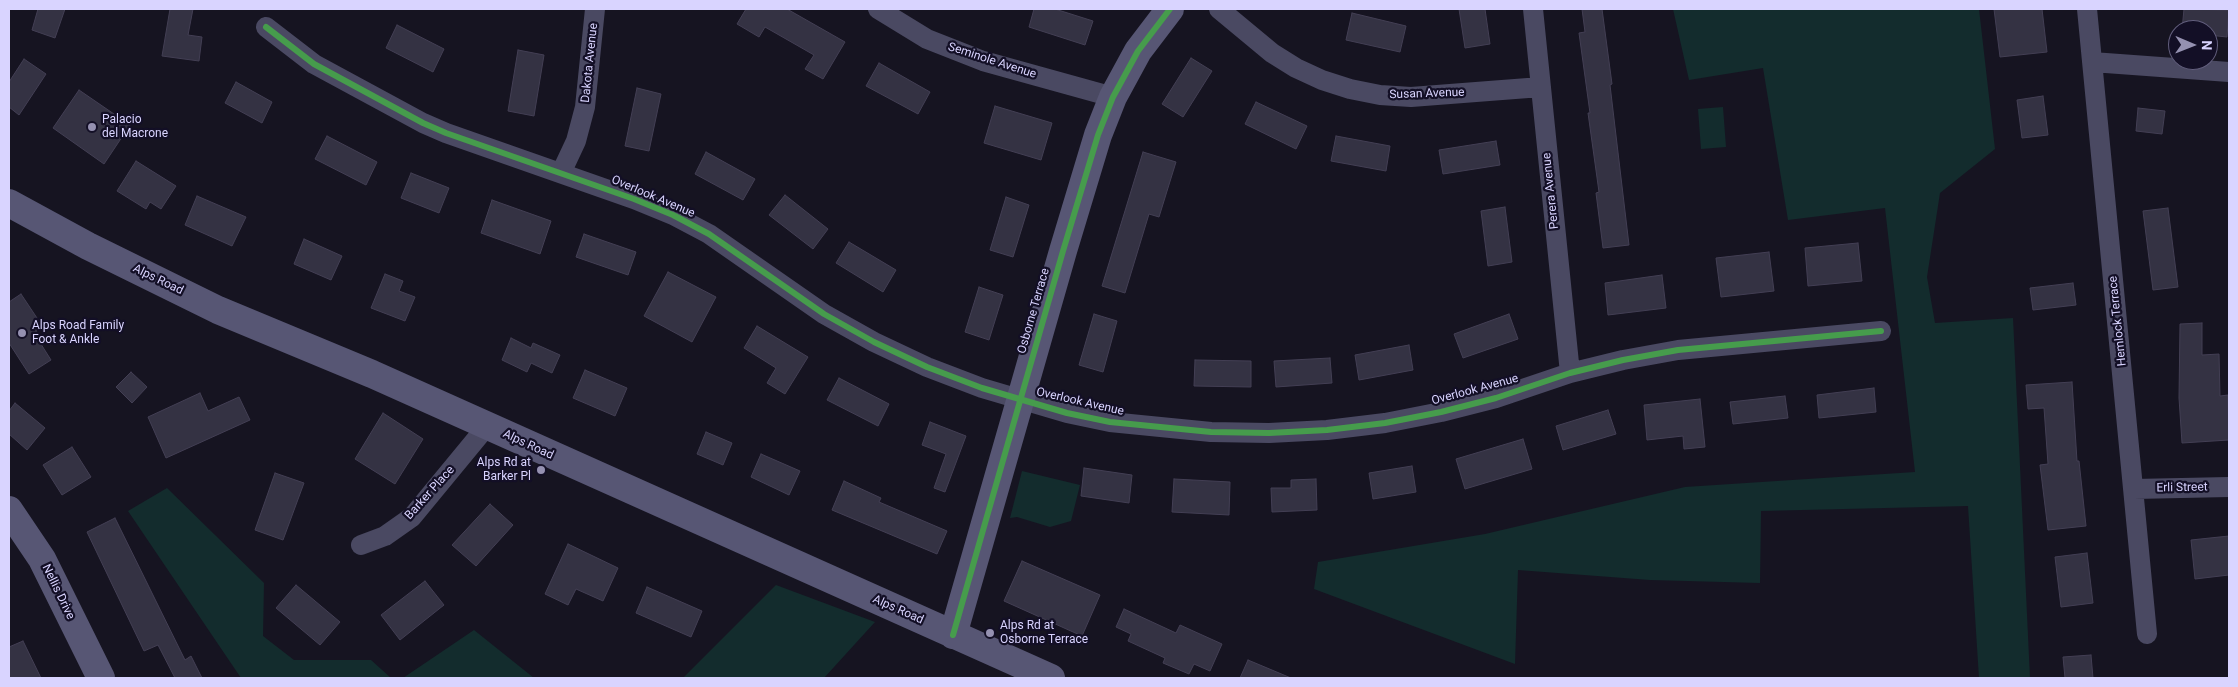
<!DOCTYPE html>
<style>
body{margin:0}
#map{position:relative;width:2238px;height:687px;overflow:hidden;background:#161421;font-family:Roboto,sans-serif}
canvas{display:block}
.frame{position:absolute;inset:0;border:10px solid #d9d4ff;pointer-events:none}
.north{position:absolute;left:2168px;top:20px;width:50px;height:50px;box-sizing:border-box;background:#130f26;border:1px solid #625e7d;border-radius:50%;rotate:91deg;font-size:14px;font-weight:700;line-height:20px;text-align:center;color:#d9d4ff}
.north::after{content:'';display:block;margin:auto;width:18px;height:22px;background:#9591b1;clip-path:polygon(50% 0,100% 100%,50% 72%,0 100%)}
</style>
<div id="map">
<canvas width="2238" height="687"></canvas>
<div class="frame"></div>
<div class="north">N</div>
</div>
<script>
const ctx = document.querySelector('canvas').getContext('2d');
ctx.lineJoin = 'round';
function paint(path, color) {
  ctx.fillStyle = color;
  ctx.fill(path, 'evenodd');
}
function toPath(rows) {
  const path = new Path2D();
  for (const r of rows) {
    path.moveTo(r[0], r[1]);
    for (let i = 2; i < r.length; i += 2) path.lineTo(r[i], r[i + 1]);
  }
  return path;
}
function strokePath(path, color, width, dash) {
  ctx.strokeStyle = color;
  ctx.lineWidth = width;
  ctx.lineCap = dash ? 'butt' : 'round';
  ctx.setLineDash(dash || []);
  ctx.stroke(path);
}
function label(font, color, halo, rows, align = 'center') {
  ctx.font = font + ' Roboto,sans-serif';
  ctx.lineWidth = 4.5;
  ctx.setLineDash([]);
  ctx.textBaseline = 'middle';
  ctx.strokeStyle = halo;
  ctx.fillStyle = color;
  for (const [text, x, y, turn = 0] of rows) {
    ctx.save();
    ctx.translate(x, y);
    ctx.rotate((+turn || 0) * Math.PI / 180);
    ctx.textAlign = isNaN(turn) ? turn : align;
    if (halo) ctx.strokeText(text, 0, 0);
    ctx.fillText(text, 0, 0);
    ctx.restore();
  }
}
paint(toPath([
 [1673,9,1979,9,1995,149,1940,193,1927,277,1935,323,2013,318,2030,678,1979,678,1968,506,1761,511,1760,583,1650,580,1518,570,1515,664,1314,589,1318,562,1485,534,1685,487,1915,472,1885,208,1788,220,1763,68,1689,80],
 [1723,107,1726,147,1701,149,1698,109],
 [1022,471,1080,485,1071,521,1050,527,1017,517,1010,518],
 [167,488,264,583,263,636,294,660,371,660,391,678,241,678,128,511],
 [776,585,875,622,824,678,683,678],
 [474,630,534,678,403,678]
]), '#132c2d');
const building = toPath([
 [38,9,65,9,55,38,32,30,38,9],
 [170,9,193,9,188,35,202,37,199,61,162,56,170,9],
 [746,9,787,9,845,42,823,79,805,69,814,55,765,27,759,37,737,24,746,9],
 [1034,9,1055,9,1093,21,1085,45,1029,27,1034,9],
 [1459,9,1485,9,1490,44,1465,48,1459,9],
 [1582,9,1602,9,1612,84,1610,85,1629,245,1603,248,1596,193,1599,192,1588,113,1590,113,1579,33,1585,32,1582,9],
 [1994,9,2042,9,2047,52,2000,57,1994,9],
 [2184,9,2229,10,2227,37,2208,35,2208,30,2182,30,2184,9],
 [1352,13,1406,26,1400,52,1346,40,1352,13],
 [397,25,444,49,433,72,386,48,397,25],
 [518,50,544,55,534,116,508,111,518,50],
 [1191,58,1212,71,1183,117,1162,104,1191,58],
 [24,59,46,74,19,115,9,107,9,82,24,59],
 [879,63,930,92,918,114,866,86,879,63],
 [236,82,272,102,262,123,225,103,236,82],
 [637,88,661,94,649,151,625,146,637,88],
 [79,90,130,125,104,164,53,128,79,90],
 [2043,96,2048,135,2022,138,2017,100,2043,96],
 [1256,102,1307,126,1296,149,1245,124,1256,102],
 [995,106,1052,123,1041,160,984,143,995,106],
 [2138,108,2165,111,2162,134,2136,131,2138,108],
 [327,136,377,162,366,185,315,159,327,136],
 [1336,136,1390,146,1386,171,1331,161,1336,136],
 [1496,141,1500,165,1443,174,1439,150,1496,141],
 [706,152,755,179,743,200,695,174,706,152],
 [1143,152,1176,162,1159,217,1149,214,1125,293,1102,286,1143,152],
 [136,161,176,186,161,209,150,202,146,209,117,191,136,161],
 [411,173,449,188,439,213,401,198,411,173],
 [785,195,828,229,813,249,769,215,785,195],
 [197,196,246,217,232,246,185,225,197,196],
 [1006,197,1029,205,1013,257,990,250,1006,197],
 [492,200,551,221,540,254,481,233,492,200],
 [1505,207,1512,262,1488,266,1481,211,1505,207],
 [2168,208,2178,287,2153,290,2143,211,2168,208],
 [584,234,636,252,628,275,576,257,584,234],
 [304,239,342,256,331,280,294,264,304,239],
 [849,242,896,270,883,292,836,263,849,242],
 [1858,243,1862,281,1808,286,1805,248,1858,243],
 [1769,252,1774,291,1721,297,1716,258,1769,252],
 [668,272,716,297,692,342,644,316,668,272],
 [385,274,403,281,399,291,415,297,405,321,371,308,385,274],
 [1662,275,1666,308,1608,315,1605,283,1662,275],
 [2073,283,2076,305,2033,310,2030,288,2073,283],
 [979,287,1003,295,989,340,965,332,979,287],
 [21,294,43,327,34,333,51,360,29,374,9,343,9,302,21,294],
 [1094,314,1117,321,1103,372,1079,365,1094,314],
 [1509,314,1518,339,1463,358,1454,334,1509,314],
 [2202,323,2202,355,2219,354,2220,396,2228,395,2229,440,2182,443,2179,398,2180,324,2202,323],
 [757,326,808,357,785,394,767,383,776,368,744,348,757,326],
 [511,338,531,348,533,343,560,355,552,373,531,363,527,372,502,360,511,338],
 [1409,345,1413,370,1359,380,1355,355,1409,345],
 [1330,358,1332,383,1276,387,1274,361,1330,358],
 [1195,360,1251,361,1251,387,1194,386,1195,360],
 [585,370,627,388,615,416,573,398,585,370],
 [131,372,147,387,132,403,116,387,131,372],
 [839,378,889,404,878,426,827,400,839,378],
 [2072,382,2077,461,2079,461,2086,526,2048,530,2040,465,2048,464,2044,408,2028,409,2026,385,2072,382],
 [1874,388,1876,412,1819,418,1817,395,1874,388],
 [200,393,208,411,239,397,250,420,166,458,148,417,200,393],
 [1785,396,1788,418,1733,424,1730,402,1785,396],
 [1700,399,1705,447,1684,449,1683,436,1647,440,1644,405,1700,399],
 [15,403,45,428,27,450,9,434,9,411,15,403],
 [1608,410,1616,434,1563,450,1556,426,1608,410],
 [383,413,423,439,395,484,355,459,383,413],
 [930,422,966,436,945,492,934,488,946,454,922,445,930,422],
 [706,432,732,443,723,465,697,454,706,432],
 [1523,439,1532,469,1465,489,1456,459,1523,439],
 [72,447,91,477,62,495,43,465,72,447],
 [761,454,800,471,789,495,751,477,761,454],
 [1412,466,1416,492,1373,499,1369,473,1412,466],
 [1084,468,1132,475,1129,503,1081,496,1084,468],
 [275,473,304,483,283,540,255,530,275,473],
 [1174,479,1230,482,1229,515,1172,512,1174,479],
 [1316,479,1317,510,1272,512,1271,488,1291,488,1291,480,1316,479],
 [844,481,881,498,879,502,947,531,937,554,832,510,844,481],
 [490,504,513,525,476,566,452,545,490,504],
 [115,518,185,660,191,656,202,678,175,678,158,645,144,651,87,532,115,518],
 [2229,536,2229,575,2195,579,2191,540,2229,536],
 [568,544,618,568,603,601,576,589,568,605,545,594,568,544],
 [2087,553,2093,603,2061,607,2055,557,2087,553],
 [1022,561,1100,595,1082,636,1004,601,1022,561],
 [425,581,444,605,400,640,381,615,425,581],
 [296,585,340,622,320,645,276,608,296,585],
 [647,587,702,611,691,637,636,613,647,587],
 [1124,609,1176,633,1180,625,1222,644,1210,671,1194,664,1189,674,1163,663,1165,658,1128,641,1131,634,1116,627,1124,609],
 [23,641,41,678,9,678,9,647,23,641],
 [2091,655,2093,678,2065,678,2063,657,2091,655],
 [1248,660,1291,678,1240,678,1248,660]
]);
paint(building, '#343243');
strokePath(building, '#433f54', 1);
strokePath(toPath([
 [878,9,927,39,983,61,1113,97],
 [1219,9,1272,53,1296,68,1322,80,1350,89,1380,95,1411,97,1541,87],
 [1533,9,1570,373],
 [2087,9,2147,634],
 [266,27,314,64,423,123,446,133,634,199,673,215,709,234,824,314,874,342,927,367,982,388,1067,413,1110,422,1211,432,1269,433,1327,430,1385,423,1441,412,1496,398,1570,373,1623,360,1678,350,1881,331],
 [2092,62,2229,72],
 [561,173,576,141,585,107,595,9],
 [2134,489,2229,487],
 [361,545,385,536,412,517,487,426]
]), '#4a4962', 20);
strokePath(toPath([
 [9,203,88,246,218,310,372,374,1051,678],
 [9,510,42,559,101,678],
 [953,635,1063,251,1098,135,1113,97,1138,51,1170,9]
]), '#575674', 28);
strokePath(toPath([
 [266,27,314,64,423,123,446,133,634,199,673,215,709,234,824,314,874,342,927,367,982,388,1067,413,1110,422,1211,432,1269,433,1327,430,1385,423,1441,412,1496,398,1570,373,1623,360,1678,350,1881,331],
 [953,635,1063,251,1098,135,1113,97,1138,51,1170,9]
]), '#469c4c', 6);
for (const [x, y, r, color] of [
 [92,127,5,"#9591b1"],
 [22,333,5,"#9591b1"],
 [541,470,5,"#9591b1"],
 [990,633,5,"#9591b1"]
]) {
  const dot = new Path2D();
  dot.arc(x, y, r, 0, 2 * Math.PI);
  ctx.fillStyle = color;
  ctx.fill(dot);
  strokePath(dot, '#130f26', 2);
}
label('12px', '#d9d4ff', '#130f26', [
 ["Seminole Avenue",992,61,18],
 ["Dakota Avenue",590,63,-84],
 ["Susan Avenue",1427,94,-2],
 ["Perera Avenue",1551,191,-96],
 ["Overlook Avenue",653,197,23],
 ["Alps Road",158,280,26],
 ["Osborne Terrace",1034,311,-74],
 ["Hemlock Terrace",2118,321,-96],
 ["Overlook Avenue",1475,390,-15],
 ["Overlook Avenue",1080,402,13],
 ["Alps Road",528,445,25],
 ["Erli Street",2182,488,-1],
 ["Barker Place",430,493,-48],
 ["Nellis Drive",58,592,64],
 ["Alps Road",898,610,24]
]);
label('12px', '#d9d4ff', '#130f26', [
 ["Palacio",102,120],
 ["del Macrone",102,134],
 ["Alps Road Family",32,326],
 ["Foot & Ankle",32,340],
 ["Alps Rd at",531,463,"right"],
 ["Barker Pl",531,477,"right"],
 ["Alps Rd at",1000,626],
 ["Osborne Terrace",1000,640]
], 'left');
</script>
